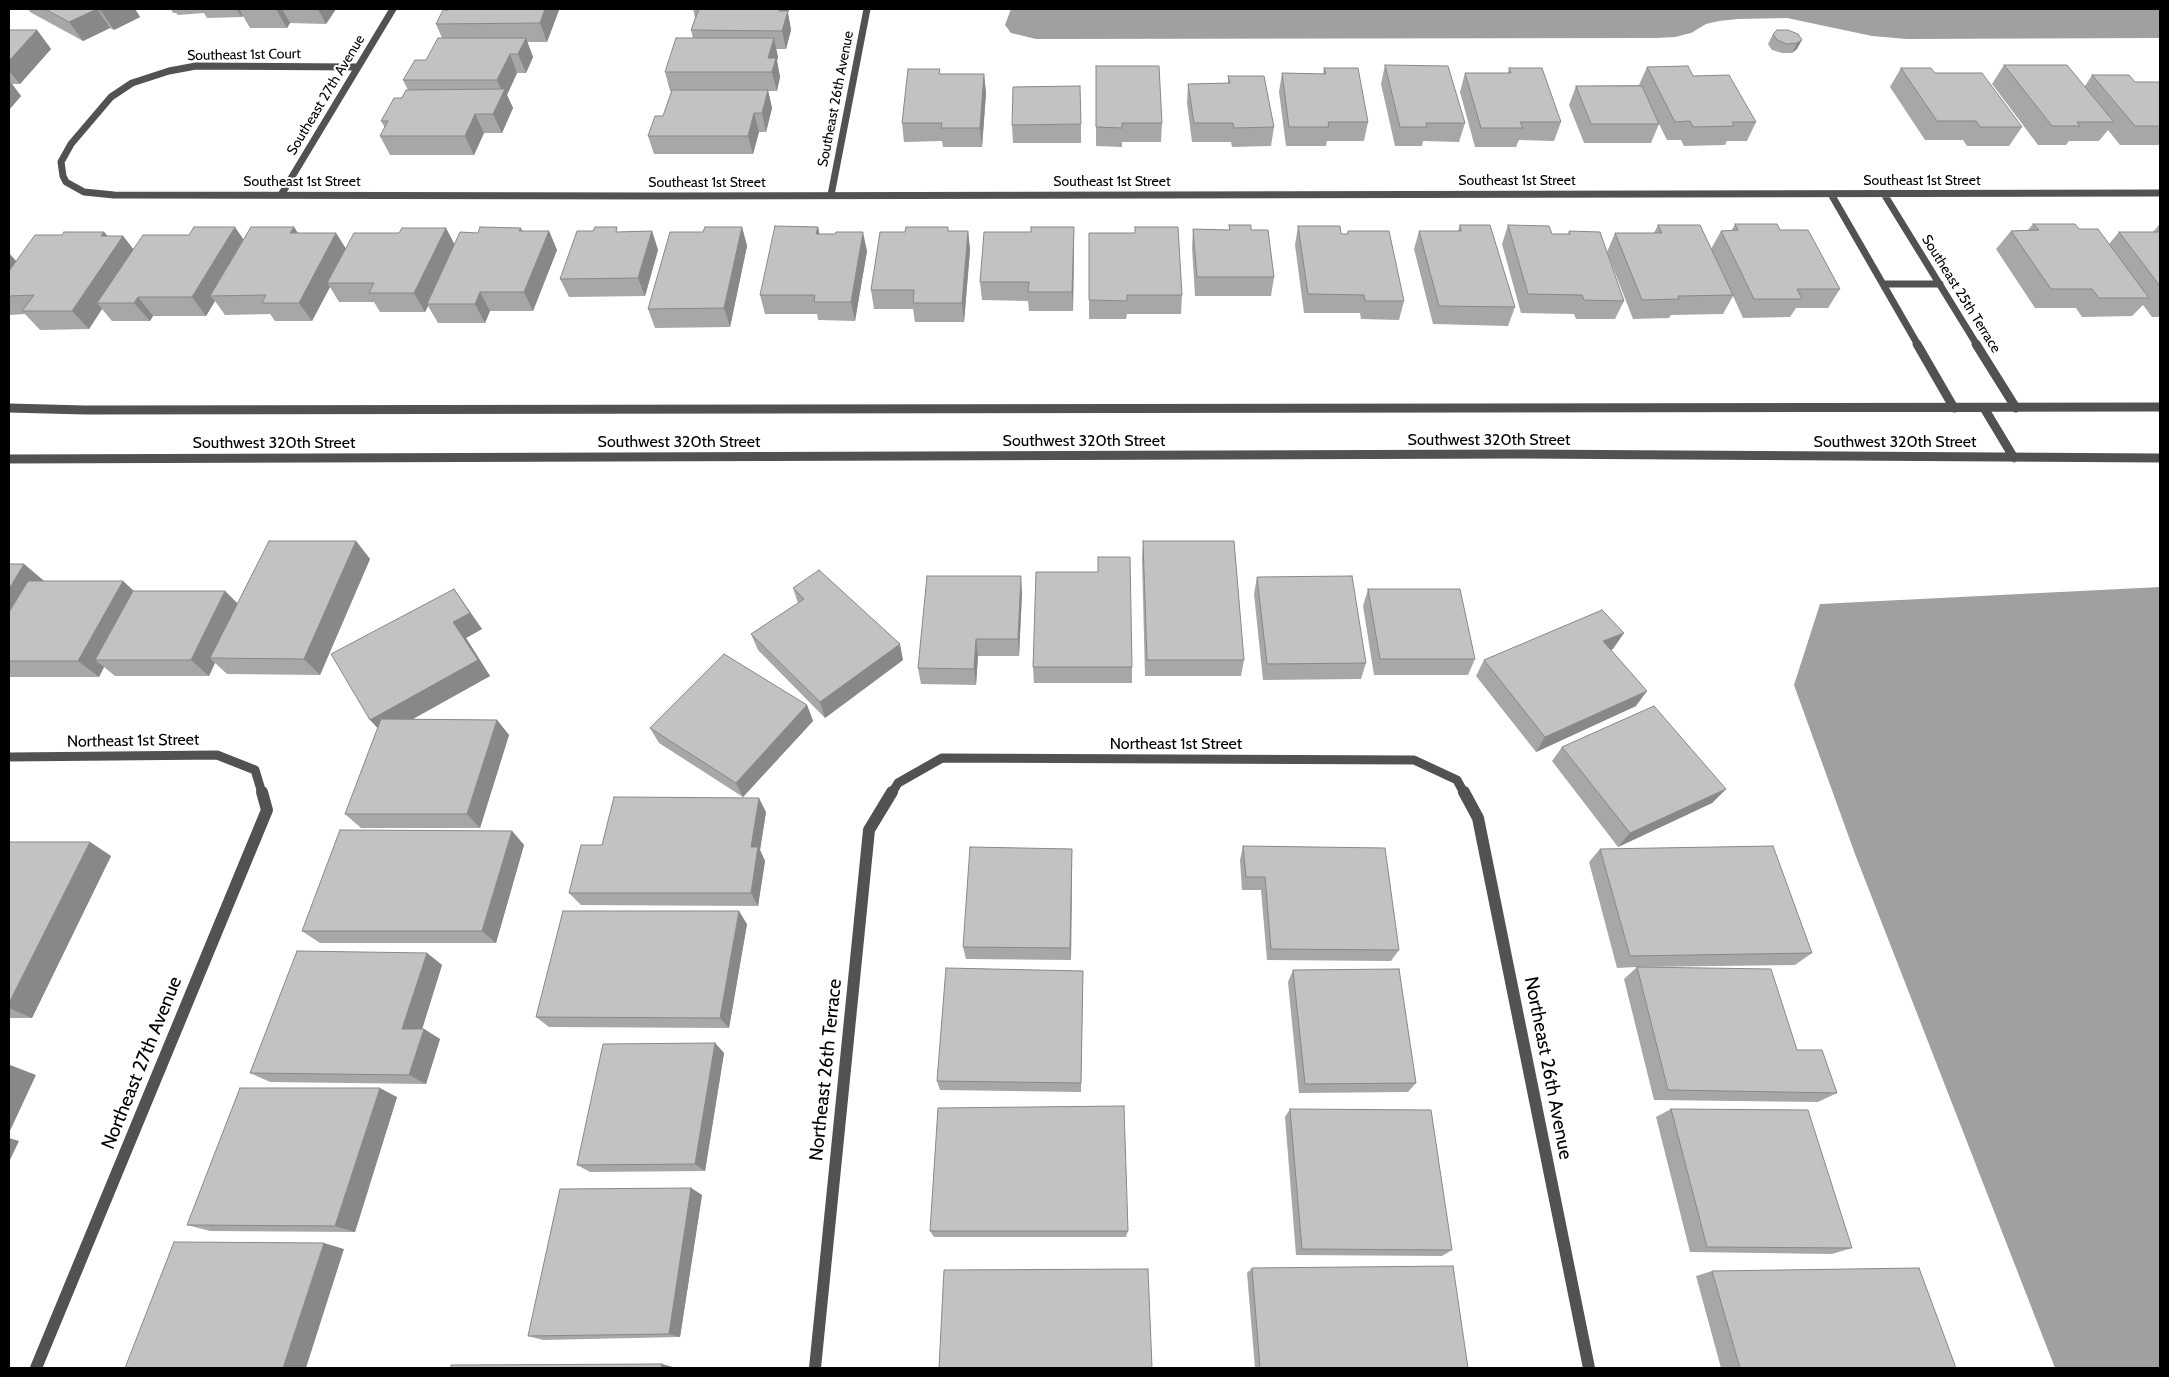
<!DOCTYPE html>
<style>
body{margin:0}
#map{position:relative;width:2169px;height:1377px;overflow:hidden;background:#fff;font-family:Cabin,sans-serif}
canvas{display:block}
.frame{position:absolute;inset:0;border:10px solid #000;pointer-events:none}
</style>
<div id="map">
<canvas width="2169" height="1377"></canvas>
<div class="frame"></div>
</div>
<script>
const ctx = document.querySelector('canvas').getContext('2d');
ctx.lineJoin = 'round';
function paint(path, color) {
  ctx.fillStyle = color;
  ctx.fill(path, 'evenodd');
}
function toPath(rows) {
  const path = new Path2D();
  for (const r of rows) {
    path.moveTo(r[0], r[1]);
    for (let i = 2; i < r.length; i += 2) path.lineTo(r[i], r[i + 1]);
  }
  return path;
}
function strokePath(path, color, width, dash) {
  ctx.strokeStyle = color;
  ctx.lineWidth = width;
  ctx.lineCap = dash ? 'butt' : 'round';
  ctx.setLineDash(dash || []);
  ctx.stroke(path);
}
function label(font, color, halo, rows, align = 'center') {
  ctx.font = font + ' Cabin,sans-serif';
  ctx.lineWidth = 4;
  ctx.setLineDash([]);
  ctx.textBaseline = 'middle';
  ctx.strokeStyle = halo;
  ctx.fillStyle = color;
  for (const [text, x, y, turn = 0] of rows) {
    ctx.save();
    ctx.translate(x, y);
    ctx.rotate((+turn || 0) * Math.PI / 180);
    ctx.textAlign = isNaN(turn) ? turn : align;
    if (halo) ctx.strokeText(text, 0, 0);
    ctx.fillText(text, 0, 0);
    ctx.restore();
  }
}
paint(toPath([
 [1011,9,2160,9,2160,38,1907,39,1872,36,1787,18,1738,19,1719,21,1706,24,1691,33,1675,37,1656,38,1036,39,1011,33,1005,25],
 [2160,587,2160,1368,2055,1368,1855,854,1794,685,1820,604]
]), '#a0a0a0');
strokePath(toPath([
 [358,67,196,66,169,71,132,83,111,97,71,144,61,162,63,176,66,182,84,192,114,195,660,196,2160,193],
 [1831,194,1918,345],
 [1884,194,1977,345],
 [281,195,393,9],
 [831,195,867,9],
 [1883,284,1940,284]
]), '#525252', 7);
strokePath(toPath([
 [1917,344,1954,408],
 [1976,344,2016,408],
 [9,757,217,755,255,770,262,793],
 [892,793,898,783,942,758,1414,760,1457,780,1464,793]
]), '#525252', 9);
strokePath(toPath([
 [1464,792,1478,818,1589,1368],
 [36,1368,267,810,262,792],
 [815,1368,869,830,892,792]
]), '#525252', 12);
strokePath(toPath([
 [9,408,85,410,2160,407],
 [1984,408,2014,458],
 [9,459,1521,454,2160,458]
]), '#525252', 9);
paint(toPath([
 [28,9,135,9,140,17,114,30,110,28,83,41,30,12],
 [171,9,336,9,326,24,290,23,287,28,250,28,243,16,242,17,207,18,204,13,178,15,176,13,173,13],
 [449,9,558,9,559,10,547,42,527,42,533,57,526,73,517,73,507,95,513,108,502,133,484,133,474,155,390,155,380,136,385,128,381,121,408,90,403,80,426,60,442,38,436,24],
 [693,9,788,9,788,13,791,30,786,49,776,49,778,57,777,61,780,77,777,91,768,91,772,108,766,132,759,132,753,154,654,154,648,136,663,116,672,91,670,91,665,72,693,38,691,30,695,18],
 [9,30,37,30,51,49,20,84,12,84,21,96,9,110],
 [1773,34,1798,34,1797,49,1792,53,1782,53,1772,50,1768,44],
 [1385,65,1465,123,1459,142,1423,141,1422,146,1395,146,1381,84],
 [2004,65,2085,86,2092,75,2135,82,2160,82,2160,143,2159,145,2120,145,2108,130,2099,141,2069,141,2066,145,2038,145,1992,84],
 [1096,66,1162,123,1161,142,1122,142,1122,147,1096,146],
 [1647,67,1693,76,1756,122,1747,141,1727,141,1725,145,1684,146,1681,140,1667,140,1659,124,1651,143,1584,143,1569,105,1576,86,1639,85],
 [1324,68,1368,122,1364,141,1327,141,1326,146,1286,146,1279,92,1282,73,1323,74],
 [1509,68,1561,122,1554,141,1519,140,1516,147,1475,147,1460,92,1465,73,1508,73],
 [1901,68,1935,73,2022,127,2009,146,1967,146,1963,140,1925,140,1890,87],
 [941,74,984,74,986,93,982,147,943,147,942,141,904,142,902,123],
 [1228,76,1274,127,1271,146,1232,147,1231,142,1192,142,1187,103,1188,84,1228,83],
 [1081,124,1081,143,1013,143,1012,125],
 [1735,224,1780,230,1840,289,1828,308,1796,308,1790,317,1743,318,1733,296,1723,314,1671,315,1669,318,1633,319,1607,252,1615,233,1654,233,1658,225,1711,249,1721,231,1732,230],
 [2033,224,2079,229,2109,244,2119,232,2153,232,2159,225,2160,225,2160,317,2152,317,2143,305,2132,316,2082,317,2076,308,2035,308,1996,249,2011,231,2028,230],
 [1229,225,1251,230,1274,277,1271,296,1195,296,1192,248,1193,229,1229,230],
 [1460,225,1515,307,1508,326,1433,324,1414,249,1419,231,1458,231],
 [1508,225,1552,234,1568,234,1569,231,1624,301,1615,319,1576,319,1574,314,1521,313,1502,244],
 [1298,226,1341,234,1347,234,1348,231,1404,301,1399,320,1361,319,1360,313,1304,313,1295,245],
 [294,227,298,233,336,233,346,249,399,233,446,228,454,245,478,233,521,228,523,231,549,231,557,250,533,311,490,311,485,323,438,323,428,306,425,312,380,312,374,302,339,302,330,287,312,321,275,321,270,314,225,315,215,301,206,316,153,316,150,321,112,321,102,309,89,329,40,330,25,314,9,315,9,253,16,261,62,235,104,232,108,236,123,236,133,249,244,239],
 [742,227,747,246,730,327,655,328,648,309,703,232],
 [818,227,819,234,867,251,855,321,818,320,817,314,765,314,760,295],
 [1074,227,1073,311,1029,311,1028,301,982,300,980,282,1031,232],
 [1135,227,1182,295,1181,314,1127,314,1126,319,1089,319,1089,233,1135,233],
 [652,231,658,250,645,296,569,297,560,279,619,232],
 [949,231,968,231,970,250,964,322,915,322,913,309,874,309,871,290],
 [356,541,370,559,320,675,227,674,215,663,209,676,115,676,104,667,99,677,9,677,9,564,24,564,44,581,123,581,134,591,225,591,237,603],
 [1143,541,1244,660,1241,676,1145,676,1142,559],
 [1257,577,1366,663,1361,679,1263,680,1254,594],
 [793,588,903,660,825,718,758,650,751,634,798,603],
 [454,589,482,629,466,638,490,676,413,719,497,720,509,735,480,828,361,828,345,814],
 [1368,589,1475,659,1468,675,1374,675,1363,606],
 [1022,593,1019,656,978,656,976,685,921,684,918,668],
 [1613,649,1611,650,1636,706,1536,752,1476,676,1484,660],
 [1033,667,1132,667,1132,683,1034,683],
 [807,705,813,721,743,797,659,743,650,728],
 [1562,747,1726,789,1712,803,1618,847,1552,761],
 [766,812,760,850,765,861,758,906,581,905,569,893,602,845],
 [512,831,524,845,496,943,320,943,302,931],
 [9,842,90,842,111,856,32,1018,9,1018],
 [1243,846,1399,950,1391,961,1267,960,1261,890,1242,890,1240,860],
 [1072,849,1071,960,966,959,963,947],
 [1600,849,1812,953,1795,965,1641,967,1797,1050,1837,1093,1818,1102,1654,1100,1624,979,1637,967,1617,968,1589,862],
 [747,924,729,1028,549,1027,536,1017],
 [427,953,442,965,422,1029,424,1029,440,1039,426,1084,270,1082,250,1073],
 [1293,970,1416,1083,1408,1092,1299,1093,1288,982],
 [1083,971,1081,1092,940,1090,937,1081],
 [715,1043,724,1053,705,1171,590,1172,577,1165],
 [397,1097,355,1232,210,1231,187,1225],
 [1290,1109,1452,1250,1442,1256,1296,1255,1285,1117],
 [1671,1109,1852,1248,1832,1254,1690,1252,1656,1117],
 [691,1188,702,1195,680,1337,543,1340,528,1336],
 [930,1231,1128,1231,1126,1237,934,1237],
 [1252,1268,1468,1368,1255,1368,1247,1273],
 [1712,1271,1956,1368,1721,1368,1696,1276]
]), '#a7a7a7');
paint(toPath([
 [97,9,110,28,83,41,69,22],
 [106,9,135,9,140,17,114,30,101,11],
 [236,9,247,9,239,9,243,16,242,17],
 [276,9,282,9,290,23,287,28],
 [318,9,336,9,326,24],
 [545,9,558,9,559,10,547,42,540,23],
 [780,9,788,9,789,10,788,13,791,30,786,49,782,31,779,11],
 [37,30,51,49,20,84,9,71,9,61],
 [526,38,533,57,526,73,518,54],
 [774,38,778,57,777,61,780,77,777,91,768,58],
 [1802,40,1797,49,1792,53,1797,43],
 [510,54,517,73,507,95,513,108,502,133,493,114,503,93,497,80],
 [984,74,986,93,982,147,980,128],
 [9,80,21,96,9,110],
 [768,90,772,108,766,132,762,113],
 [754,113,759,132,753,154,748,136],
 [475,114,484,133,474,155,465,136],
 [235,227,248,246,210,296,215,301,206,316,192,297],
 [294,227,306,246,290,233],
 [742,227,747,246,730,327,724,308],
 [818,227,822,246,816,234],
 [1074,227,1074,246,1073,311,1072,292],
 [446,228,456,247,427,304,428,306,425,312,414,293],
 [549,231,557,250,533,311,524,292],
 [652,231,658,250,645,296,638,278],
 [968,231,970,250,964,322,962,303],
 [104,232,116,247,123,236,138,255,97,303,102,309,89,329,72,311,101,236],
 [863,232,867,251,855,321,851,302],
 [336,233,348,252,327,283,330,287,312,321,299,303],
 [9,253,22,268,9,286],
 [480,292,490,311,485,323,475,304],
 [138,297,153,316,150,321,134,303],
 [356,541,370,559,320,675,304,659],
 [24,564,44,581,9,640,9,589],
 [1021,576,1022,593,1019,656,1018,639],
 [123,581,141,598,95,660,104,667,99,677,78,661],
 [454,589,482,629,466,638,490,676,384,735,370,720,453,622],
 [225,591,242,608,210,658,215,663,209,676,191,660],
 [1624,633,1613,649,1593,657,1603,641],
 [976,639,978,656,976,685,974,669],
 [900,644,903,660,825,718,820,702],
 [1647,691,1636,706,1536,752,1545,737],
 [807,705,813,721,743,797,736,783],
 [497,720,509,735,480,828,467,814],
 [1726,789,1712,803,1618,847,1630,833],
 [759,798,766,812,760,850,765,861,758,906,751,893,751,847],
 [512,831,524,845,496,943,482,931],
 [90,842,111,856,32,1018,9,1008,9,1003],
 [1072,849,1072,862,1071,960,1070,948],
 [739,911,747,924,729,1028,720,1018],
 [427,953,442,965,419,1039,402,1029],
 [424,1029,440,1039,426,1084,409,1075],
 [715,1043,724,1053,705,1171,695,1164],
 [10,1065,36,1075,9,1133,9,1067],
 [380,1088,397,1097,355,1232,335,1226],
 [9,1138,19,1141,9,1162],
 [691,1188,702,1195,680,1337,669,1334],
 [324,1243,344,1249,306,1368,283,1368],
 [662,1364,673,1367,673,1368,661,1368]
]), '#888');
const building = toPath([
 [45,9,106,9,101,11,97,9,69,22,45,9],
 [449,9,545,9,540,23,436,24,443,10,448,10,449,9],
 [699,9,780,9,779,11,788,11,782,31,691,30,699,9],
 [9,30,37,30,9,61,9,30],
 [1777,30,1788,30,1798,34,1802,40,1797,43,1787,44,1777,40,1773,34,1777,30],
 [438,38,526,38,518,54,510,54,497,80,403,80,415,60,426,60,438,38],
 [676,38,774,38,768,58,776,58,772,72,665,72,676,38],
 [1385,65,1448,66,1465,123,1426,123,1427,127,1400,127,1385,65],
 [2004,65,2067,65,2114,122,2077,122,2080,126,2052,126,2004,65],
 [1096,66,1159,66,1162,123,1122,123,1122,128,1096,127,1096,66],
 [1688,66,1693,76,1729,75,1756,122,1732,122,1734,126,1693,127,1690,121,1675,122,1647,67,1688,66],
 [1324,68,1358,68,1368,122,1328,122,1329,127,1289,127,1282,73,1326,74,1324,68],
 [1509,68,1542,68,1561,122,1520,122,1523,128,1481,128,1465,73,1511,73,1509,68],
 [1901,68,1931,68,1935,73,1982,73,2022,127,1980,127,1976,121,1937,121,1901,68],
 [908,69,940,69,939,74,984,74,980,128,941,128,942,123,902,123,908,69],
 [2092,75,2129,75,2135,82,2160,82,2160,126,2135,126,2092,75],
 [1228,76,1264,76,1274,127,1234,128,1233,123,1194,123,1188,84,1230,83,1228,76],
 [1080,86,1081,124,1012,125,1013,87,1080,86],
 [1576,86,1642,86,1659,124,1591,124,1576,86],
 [505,89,493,114,475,114,465,136,380,136,388,121,381,121,394,98,402,98,406,90,505,89],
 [672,90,768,90,762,113,754,113,748,136,648,136,655,116,663,116,672,90],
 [1735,224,1777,224,1780,230,1808,230,1840,289,1797,289,1802,299,1754,299,1721,231,1738,230,1735,224],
 [2033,224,2075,224,2079,229,2098,229,2149,298,2099,298,2092,289,2051,289,2011,231,2039,230,2033,224],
 [1229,225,1251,225,1251,230,1268,230,1274,277,1197,277,1193,229,1230,230,1229,225],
 [1460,225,1490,225,1515,307,1439,306,1419,231,1461,231,1460,225],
 [1508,225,1549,226,1552,234,1570,234,1569,231,1600,232,1624,301,1584,300,1582,295,1528,294,1508,225],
 [1658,225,1700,225,1733,295,1678,296,1679,299,1642,300,1615,233,1662,233,1658,225],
 [775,226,818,227,816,234,835,234,836,232,863,232,851,302,814,302,815,295,760,295,775,226],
 [1298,226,1340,226,1341,234,1348,234,1348,231,1389,231,1404,301,1365,301,1364,295,1308,294,1298,226],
 [194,227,235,227,192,297,138,297,134,303,97,303,143,235,189,235,194,227],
 [251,227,294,227,290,233,336,233,299,303,262,303,266,295,210,296,251,227],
 [480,227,521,228,519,231,549,231,524,292,480,292,475,304,427,304,460,232,478,233,480,227],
 [595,227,617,227,616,232,652,231,638,278,560,279,577,231,593,231,595,227],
 [705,227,742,227,724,308,648,309,670,232,703,232,705,227],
 [906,227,948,227,948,231,968,231,962,303,913,303,914,290,871,290,880,232,905,232,906,227],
 [1031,227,1074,227,1072,292,1028,292,1029,282,980,282,984,232,1031,232,1031,227],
 [1135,227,1178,227,1182,295,1127,295,1127,301,1089,300,1089,233,1135,233,1135,227],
 [402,228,446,228,414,293,369,293,374,283,327,283,354,233,399,233,402,228],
 [64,232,104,232,101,236,123,236,72,311,22,311,34,295,9,296,9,271,35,235,62,235,64,232],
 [2119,232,2160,232,2160,286,2119,232],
 [269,541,356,541,304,659,210,658,269,541],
 [1143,541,1234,541,1244,660,1147,660,1143,541],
 [1098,557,1130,557,1132,667,1033,667,1036,572,1098,572,1098,557],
 [9,564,24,564,9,589,9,564],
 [819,570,900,644,820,702,751,634,804,599,793,588,819,570],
 [927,576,1021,576,1018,639,976,639,974,669,918,668,927,576],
 [1352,576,1366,663,1267,664,1257,577,1352,576],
 [28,581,123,581,78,661,9,661,9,612,28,581],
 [454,589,470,613,453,622,478,660,370,720,331,654,454,589],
 [1368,589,1460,589,1475,659,1380,659,1368,589],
 [133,591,225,591,191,660,95,660,133,591],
 [1602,610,1624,633,1603,641,1647,691,1545,737,1484,660,1602,610],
 [724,654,807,705,736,783,650,728,724,654],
 [1654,706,1726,789,1630,833,1562,747,1654,706],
 [381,719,497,720,467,814,345,814,381,719],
 [614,797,759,798,751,847,758,847,751,893,569,893,581,845,602,845,614,797],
 [340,830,512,831,482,931,302,931,340,830],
 [9,842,90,842,9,1003,9,842],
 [1243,846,1385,848,1399,950,1271,949,1265,877,1246,877,1243,846],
 [1773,846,1812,953,1630,956,1600,849,1773,846],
 [970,847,1072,849,1070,948,963,947,970,847],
 [563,911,739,911,720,1018,536,1017,563,911],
 [297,951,427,953,402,1029,424,1029,409,1075,250,1073,297,951],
 [1637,967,1771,969,1797,1050,1822,1050,1837,1093,1668,1090,1637,967],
 [946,968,1083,971,1081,1083,937,1081,946,968],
 [1399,969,1416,1083,1305,1084,1293,970,1399,969],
 [715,1043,695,1164,577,1165,603,1044,715,1043],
 [240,1088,380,1088,335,1226,187,1225,240,1088],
 [1124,1106,1128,1231,930,1231,938,1108,1124,1106],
 [1290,1109,1431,1110,1452,1250,1302,1249,1290,1109],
 [1671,1109,1808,1110,1852,1248,1707,1247,1671,1109],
 [691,1188,669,1334,528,1336,560,1189,691,1188],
 [174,1242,324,1243,283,1368,125,1368,174,1242],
 [1453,1266,1468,1368,1260,1368,1252,1268,1453,1266],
 [1919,1268,1956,1368,1740,1368,1712,1271,1919,1268],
 [1148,1269,1152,1368,939,1368,944,1270,1148,1269],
 [662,1364,661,1368,451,1368,451,1365,662,1364]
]);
paint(building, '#c2c2c2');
strokePath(building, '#888', 1);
label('14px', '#000', '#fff', [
 ["Southeast 1st Court",244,55,-1],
 ["Southeast 27th Avenue",326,95,-59],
 ["Southeast 26th Avenue",836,99,-79],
 ["Southeast 1st Street",1517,181],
 ["Southeast 1st Street",1922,181],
 ["Southeast 1st Street",302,182],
 ["Southeast 1st Street",1112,182],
 ["Southeast 1st Street",707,183],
 ["Southeast 25th Terrace",1961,294,58]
]);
label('16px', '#000', '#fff', [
 ["Southwest 320th Street",1489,440],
 ["Southwest 320th Street",1084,441],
 ["Southwest 320th Street",679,442],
 ["Southwest 320th Street",1895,442],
 ["Southwest 320th Street",274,443],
 ["Northeast 1st Street",133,741,-1],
 ["Northeast 1st Street",1176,744]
]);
label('19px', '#000', '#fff', [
 ["Northeast 27th Avenue",142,1063,-68],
 ["Northeast 26th Avenue",1548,1068,79],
 ["Northeast 26th Terrace",826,1070,-84]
]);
</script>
